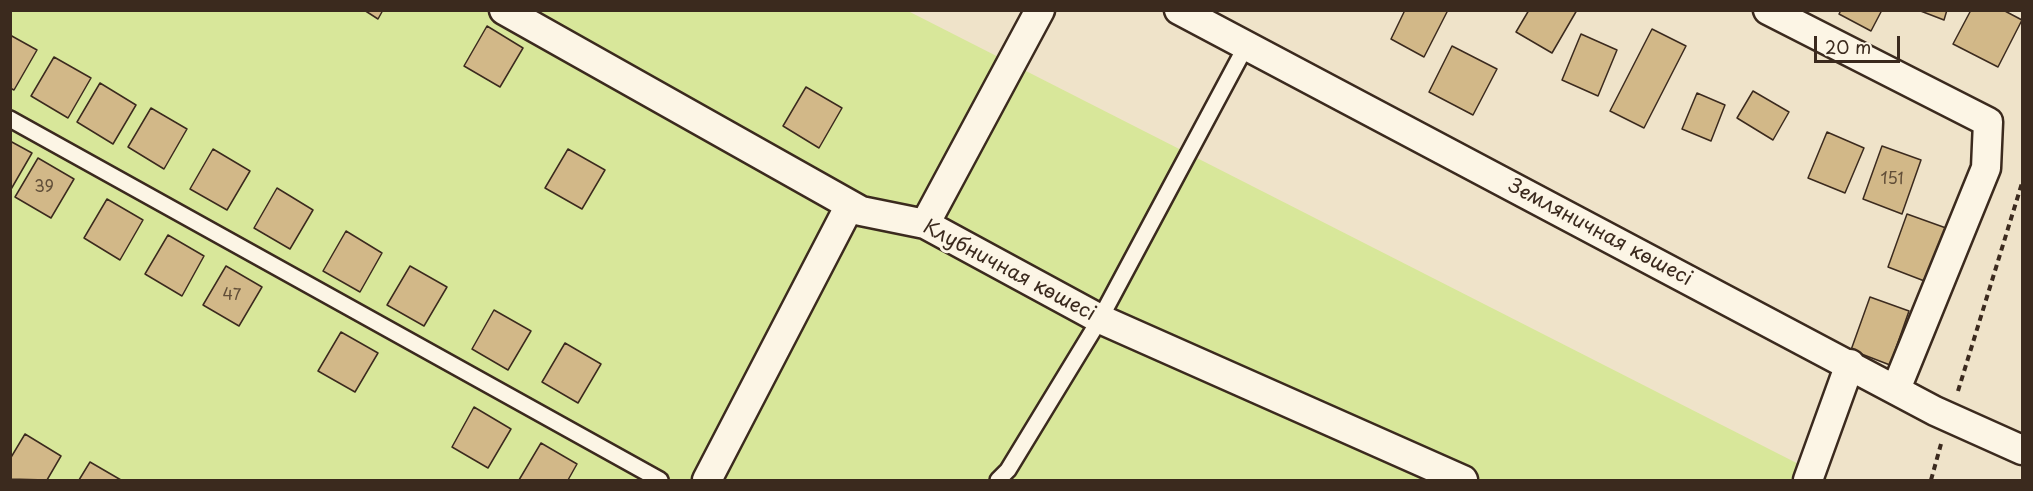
<!DOCTYPE html>
<meta charset="utf-8">
<style>
body{margin:0}
#map{position:relative;width:2033px;height:491px;overflow:hidden;background:#efe3c9;font-family:"Playpen Sans",sans-serif}
canvas{display:block}
.frame{position:absolute;inset:0;border:12px solid #3b2a1e;pointer-events:none}
.scale{position:absolute;left:1814px;top:36px;width:86px;height:27px;box-sizing:border-box;border:3px solid #3b2a1e;border-top:0;padding-left:8px;font-size:18px;line-height:21px;white-space:nowrap;color:#3b2a1e;-webkit-text-stroke:4px #fcf5e5;paint-order:stroke}
</style>
<div id="map">
<canvas width="2033" height="491"></canvas>
<div class="frame"></div>
<div class="scale">20 m</div>
</div>
<script>
const g = document.querySelector('canvas').getContext('2d');
g.lineJoin = 'round';
function paint(path, color) { g.fillStyle = color; g.fill(path, 'evenodd'); }
function strokePath(path, color, width, dash) { g.strokeStyle = color; g.lineWidth = width; g.lineCap = dash ? 'butt' : 'round'; g.setLineDash(dash || []); g.stroke(path); }
function write(font, color, halo, rows, align = 'center') {
  g.font = font + ' "Playpen Sans",sans-serif'; g.lineWidth = 6; g.setLineDash([]); g.textBaseline = 'middle'; g.strokeStyle = halo; g.fillStyle = color; for (const [text, x, y, turn = 0] of rows) {
    g.save(); g.translate(x, y); g.rotate((+turn || 0) * Math.PI / 180); g.textAlign = isNaN(turn) ? turn : align; if (halo) g.strokeText(text, 0, 0); g.fillText(text, 0, 0); g.restore();
  }
}
paint(new Path2D(`
 M10,11H908L1830,480H11Z`), '#d8e79a');
const building = new Path2D(`
 M364,10H383L378,19Z
 M1405,10H1448L1424,57L1391,39Z
 M1529,10H1577L1552,53L1516,32Z
 M1841,10H1882L1871,31L1839,14Z
 M1918,10H1947L1944,20Z
 M1971,10H2003L2022,20L1998,67L1953,44Z
 M487,26L523,48L500,87L464,66Z
 M1652,29L1686,46L1644,128L1610,111Z
 M1581,34L1617,50L1598,96L1562,80Z
 M10,35L37,50L14,90L10,88Z
 M1452,46L1497,69L1473,115L1429,92Z
 M54,57L91,78L68,118L31,96Z
 M100,83L136,105L113,144L77,122Z
 M806,87L842,108L819,148L783,126Z
 M1753,91L1789,112L1773,140L1737,118Z
 M1697,93L1725,105L1711,141L1682,129Z
 M151,108L187,129L164,169L128,147Z
 M1827,132L1864,148L1845,193L1808,178Z
 M10,141L32,153L10,191Z
 M1882,146L1921,160L1902,214L1863,199Z
 M213,149L250,171L227,210L190,189Z
 M568,149L605,170L582,209L545,188Z
 M38,158L74,179L51,218L15,197Z
 M277,188L313,210L290,249L254,228Z
 M107,199L143,220L120,260L84,238Z
 M1907,214L1946,228L1927,282L1888,267Z
 M346,231L382,253L360,292L323,271Z
 M168,235L204,256L182,296L145,274Z
 M226,266L262,287L239,326L203,305Z
 M410,266L447,287L424,326L387,305Z
 M1870,297L1909,311L1890,365L1851,350Z
 M494,310L531,331L508,370L472,349Z
 M341,332L378,353L355,392L318,371Z
 M565,343L601,364L578,403L542,382Z
 M474,407L511,429L488,468L452,447Z
 M25,434L61,456L47,480L10,479V459Z
 M541,443L577,464L568,480H519Z
 M90,462L121,480H79Z`);
paint(building, '#d2b888');
strokePath(building, '#3b2a1e', 1.5);
const service = new Path2D(`
 M10,119L660,480
 M998,480L1008,470L1100,319L1246,46`);
const minor = new Path2D(`
 M504,10L861,211L925,224L1100,319L1463,480
 M1179,10L1935,411L2022,450
 M1768,10L1988,122L1986,168L1896,389
 M925,224L1040,10
 M707,480L850,205
 M1808,480L1850,364`);
strokePath(service, '#3b2a1e', 20);
strokePath(minor, '#3b2a1e', 33);
strokePath(new Path2D(`
 M1958,391L2022,183
 M1931,480L1941,444`), '#3b2a1e', 4, [6, 4.5]);
strokePath(service, '#fcf5e5', 15);
strokePath(minor, '#fcf5e5', 28);
write('16px', '#614e38', null, [
 ["151",1892,180],
 ["39",44,188],
 ["47",232,296]
]);
write('20px', '#3b2a1e', '#fcf5e5', [
 ["Земляничная көшесі",1600,233,28],
 ["Клубничная көшесі",1009,271,28]
]);
</script>
